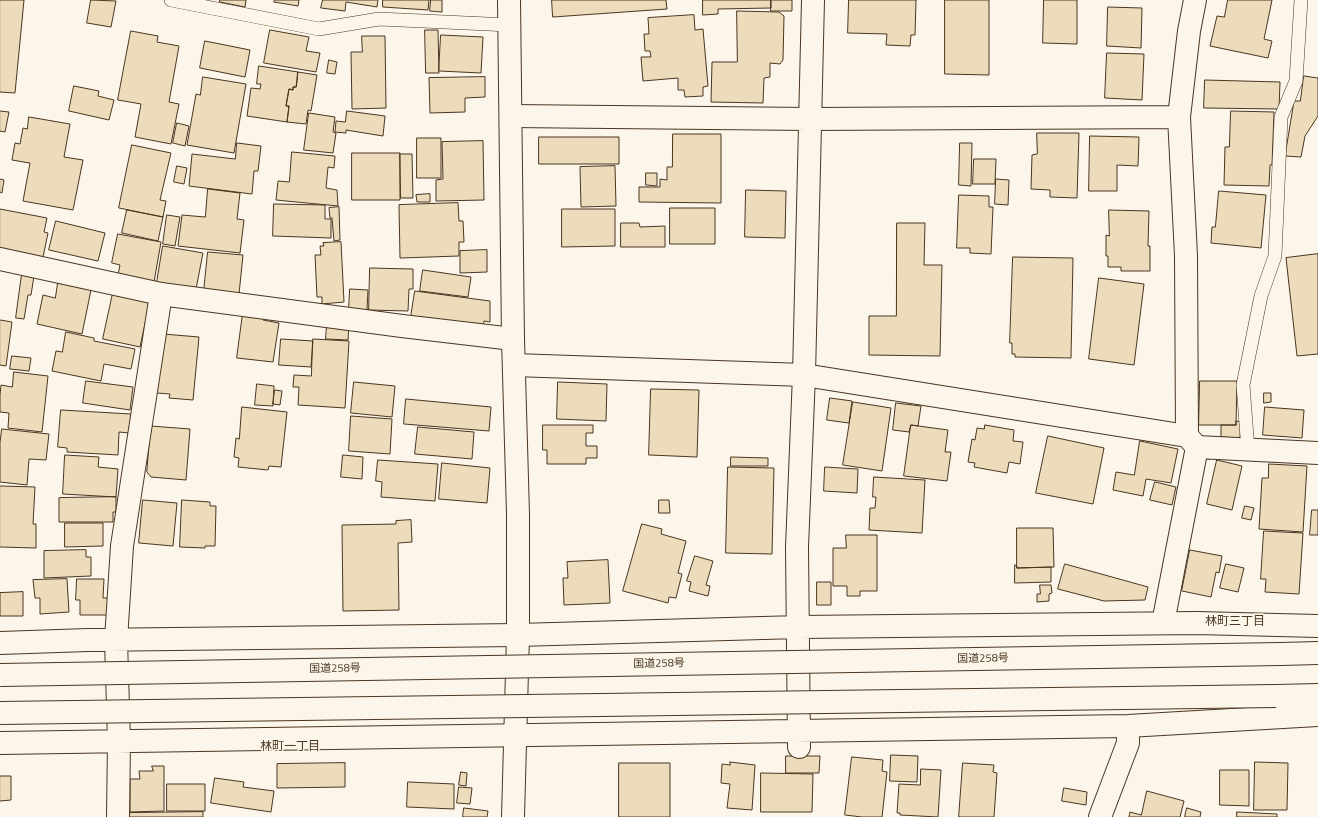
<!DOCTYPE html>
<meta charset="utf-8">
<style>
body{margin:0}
canvas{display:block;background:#fbf6e9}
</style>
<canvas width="1318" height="817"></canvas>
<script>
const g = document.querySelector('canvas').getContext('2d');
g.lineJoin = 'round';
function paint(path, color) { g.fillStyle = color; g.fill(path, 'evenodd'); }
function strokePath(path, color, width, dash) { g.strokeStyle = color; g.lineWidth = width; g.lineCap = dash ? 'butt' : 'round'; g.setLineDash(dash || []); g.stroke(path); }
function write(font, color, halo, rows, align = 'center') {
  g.font = font + ' "Titillium Web","Noto Sans JP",sans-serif'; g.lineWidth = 3; g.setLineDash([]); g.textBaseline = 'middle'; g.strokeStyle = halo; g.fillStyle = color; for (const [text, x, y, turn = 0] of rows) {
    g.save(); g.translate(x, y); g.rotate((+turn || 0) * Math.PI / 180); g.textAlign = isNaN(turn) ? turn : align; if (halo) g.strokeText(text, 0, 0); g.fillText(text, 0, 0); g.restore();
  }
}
const building = new Path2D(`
 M0,0H24L15,93L0,92Z
 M91,0L116,1L111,27L87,23Z
 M220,0H246L245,7L220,2Z
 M275,0H299L298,6L274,2Z
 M323,0H378L377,7L346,2L345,11L321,8Z
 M383,0H429L428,10L383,7Z
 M431,0H442V12L430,11Z
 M552,0H666L667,9L553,17Z
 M703,0H771V8L718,9V14L703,15Z
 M771,0H792V11H771Z
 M849,0H916L915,35H911L910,46L886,45L887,34L848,33Z
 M945,0H989V75L945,74Z
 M1044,0H1077V44L1043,43Z
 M1228,0H1272L1264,39L1272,41L1268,58L1210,46L1217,16L1224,17Z
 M1108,7L1142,8L1141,48L1107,46Z
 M737,11L779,12L784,16L783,60L780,64L770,63V77L764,78L763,103L711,102L712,62H737Z
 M694,15L695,30L703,29L708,86L703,87V96L685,97L684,90H678V78L643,81L641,57H651L650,51H645L644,34H649L648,18Z
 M270,30L309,37L306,51L320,53L316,72L264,63Z
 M425,30H438L439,73H426Z
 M131,31L158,36L157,42L179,46L169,102L179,104L171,144L135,137L141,104L118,100Z
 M441,35L483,37L481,73L439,71Z
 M362,36H385L386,108L352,109L351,52H362Z
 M205,41L250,50L245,77L200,68Z
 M1107,53L1144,54L1142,100L1105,98Z
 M329,60L337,62L335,74L327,73Z
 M259,66L298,72L296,87H293V90L289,89L286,106H289L287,122L247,116L251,88L260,89L261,84H257Z
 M298,72L317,75L311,111L308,110L306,124L287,122L289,106H286L289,89L293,90V87H296Z
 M1304,76L1318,78V116L1305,136L1301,157L1285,156L1294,101H1300Z
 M203,77L246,84L234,153L187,145L196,94L200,95Z
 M485,77V97L465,98V112L430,113L429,78Z
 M1205,80L1280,82L1279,109L1204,108Z
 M74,86L99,91L98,96L114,100L109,120L69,111Z
 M0,111L9,112L5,132L0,131Z
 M347,111L385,116L383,136L346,130V133L335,132L336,121L345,122Z
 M1231,111L1274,112L1272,165H1270L1269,186L1224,185L1225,147H1229Z
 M309,113L335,117L333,132L336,133L333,153L304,150Z
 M29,117L70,124L64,157L83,160L73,210L23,201L30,163L12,160L15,143L20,144L23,128L27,129Z
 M177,123L189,126L185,146L173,143Z
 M1037,133H1079L1077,198L1050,197V190L1031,189L1032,155L1037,154Z
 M673,134H721V203L639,202V187H660V179L667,180V167H672Z
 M1090,136L1139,137L1138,166L1117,165V191H1089Z
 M539,137H619V164H539Z
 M417,138H441V178H417Z
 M483,141L484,200L436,201V180L443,179L442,142Z
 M237,143L261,146L258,171H254L252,194L189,186L192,154L235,159Z
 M960,143H972L971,186L959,185Z
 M132,145L171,153L160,200L166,201L163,217L119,208Z
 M292,152L335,156L334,168L328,167L326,188L337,190L338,206L276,200L278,181L289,182Z
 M352,153H400V200H352Z
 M400,154H412L413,198H401Z
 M974,159H996L995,184H973Z
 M177,166L187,168L184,184L174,182Z
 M615,166L616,206L581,207L580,167Z
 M646,173H657V186L646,185Z
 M0,179L4,180L2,193L0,192Z
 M996,179L1009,180L1008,205L995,204Z
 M208,189L240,193L237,219L244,220L240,253L178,246L182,215L205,217Z
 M746,190L786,191L785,238L745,237Z
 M1219,191L1266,195L1261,248L1211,243L1212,227H1215Z
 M430,194V202H417L416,195Z
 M959,195L989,196V207H993L991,254L970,253V248H957Z
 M458,203L459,221H463L464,242H459V256L400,258L399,205Z
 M274,204L325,205V219H331V238L273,236Z
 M339,207L340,240L334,241L332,218H330L329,208Z
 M670,208H715V244H670Z
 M0,209L47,218L44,232L48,233L43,257L0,248Z
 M562,209H615V246L562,247Z
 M127,210L163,217L158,241L122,233Z
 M1109,210L1149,211L1148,246H1150V271H1121V267H1108V256H1106V235L1109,236Z
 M167,215L180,217L175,246L163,244Z
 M56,221L105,233L98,261L49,250Z
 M621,223H639L640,227L665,226V247H621Z
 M897,223H925L924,265H942L940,356L869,355V316H896Z
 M118,234L161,242L154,282L118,275L120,265L112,263Z
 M341,242L344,302L322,304V297H317L315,255H321L320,246H324L323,243Z
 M163,246L203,253L196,289L157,282Z
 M487,250V272L460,273V251Z
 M208,252L243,255L239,294L204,291Z
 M1318,254V354L1297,356L1286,258Z
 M1013,257L1073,258L1071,358L1015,357V354H1012V343H1010Z
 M370,268L413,269V289H409L408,311L369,310Z
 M423,270L471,277L468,297L420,291Z
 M22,274L34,276L31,295H28L24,319L16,318Z
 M1099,278L1144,284L1134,365L1089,359Z
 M58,283L91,290L82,334L37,324L43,295L55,298Z
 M350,289L368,290L367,310H349Z
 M415,291L490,301V322L484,321L483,327L411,317Z
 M113,293L150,301L140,347L103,339Z
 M243,313L263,316V320L279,323L273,362L237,358Z
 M0,320L12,322L6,366L0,365Z
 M327,324L349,325L348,340L326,339Z
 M66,332L94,338V341L135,349L131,369L104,364L101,381L52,371L56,351L62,352Z
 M163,334L199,337L193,400L169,398L170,394L157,393Z
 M281,339L313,341L311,367L279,365Z
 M313,339L349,341L345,408L298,405L299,387H293L294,375L311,376Z
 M12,356L31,358L29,371L10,369Z
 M14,372L48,376L42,432L8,428L9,413L0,412V395L1,385L12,387Z
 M86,381L133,387L130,410L83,403Z
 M1200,381H1237L1236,425H1199Z
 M354,382L395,386L392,417L351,413Z
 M558,382L607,384L606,421L557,419Z
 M257,384L274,386L273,406L255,405Z
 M651,389L699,390L697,457L649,455Z
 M275,390L282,391L280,405L273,404Z
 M1264,393H1271V402L1264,403Z
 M830,398L852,401L849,423L827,420Z
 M406,399L491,407L489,431L404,424Z
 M853,402L891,408L882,471L843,465Z
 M896,403L921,406L918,426L911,425L909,432L893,430Z
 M242,407L287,412L281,467L269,466L268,470L238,467L239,458L234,457L236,438L239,439Z
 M1265,407L1304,410L1302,438L1263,435Z
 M61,410L131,414L129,433L119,432L118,455L67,452V448L58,447Z
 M351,416L392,419L390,454L349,451Z
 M1236,421L1241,422L1240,438L1221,437V425H1236Z
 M543,425H593V433H586V446H597V458H586V464H547V450H543Z
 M911,425L948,430L945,452H951L947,481L904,476Z
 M985,425L1014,430L1013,441L1023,442L1020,464L1009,462L1007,473L974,467L975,463L968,462L972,439L975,440L977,428L984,429Z
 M151,426L190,429L186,480L151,477L147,472Z
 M418,427L474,432L472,459L415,454Z
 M2,429L49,434L46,460L29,459L27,485L0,482V443Z
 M1048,436L1104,448L1093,504L1036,493Z
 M1140,441L1178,449L1171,483L1146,479L1143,496L1113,490L1116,472L1134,475Z
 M65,455L99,457L98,467L118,469L116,497L63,494Z
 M343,455L363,457L362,479L341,477Z
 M731,457L768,458V466H731Z
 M378,460L438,464L435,501L381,497L382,482L376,481Z
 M1217,460L1242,466L1232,510L1207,504Z
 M442,463L490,468L487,503L439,499Z
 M1269,464L1307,466L1303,532L1259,529L1262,478H1268Z
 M728,467L774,468L772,554L726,553Z
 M825,467L858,469L857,493L824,491Z
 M874,477L925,480L922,533L869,530L870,508H875L876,497H873Z
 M1155,482L1176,487L1172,505L1150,500Z
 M0,486L35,487L33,524H36V548L0,547Z
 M116,497V512H113V522H59V498Z
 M143,500L177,503L173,546L139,543Z
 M182,500L210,502V506H216L215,546H205V548L180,547Z
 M659,500H669L670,513H659Z
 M1245,506L1254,508L1251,520L1242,518Z
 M1312,510H1318V535H1310Z
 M411,520L412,542L398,543L399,610L343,611L342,525L396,524V521Z
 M65,523H103V546L65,547Z
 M642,524L662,529L661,534L686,541L678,573L682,574L676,598L669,597L668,603L623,591Z
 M1017,528H1053L1054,567L1017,568Z
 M1264,531L1303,533L1299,594L1265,592L1266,579H1261Z
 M846,535H877V591H860V596H847V586H833V548H846Z
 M86,550V557H91V576L44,578V551Z
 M1190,550L1222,556L1219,573L1216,572L1211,597L1182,591Z
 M695,556L713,561L706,585L710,586L708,596L689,591L691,582L687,581Z
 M608,560L610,603L564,605L563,578H568L567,562Z
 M1065,564L1148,587L1145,600L1104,601L1058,589Z
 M1226,564L1244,568L1238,592L1220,588Z
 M1015,565L1017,566V568L1051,567V582L1015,583Z
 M67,579L69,612L40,614V598H35L33,580Z
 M77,579H104L103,598H108V615H80V600H76Z
 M817,582H831V605H817Z
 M1040,585H1051L1052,593L1049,594V601L1037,602V594H1040Z
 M23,592V616H0V593Z
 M891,755L918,756L917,782L890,781Z
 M786,756H820L819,773H786Z
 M852,757L883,760L882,771L887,772L882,817H862L845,815Z
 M730,762L755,765L752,810L727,808L730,784L721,783L722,764L730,765Z
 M1255,762L1288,763L1287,810H1254Z
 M345,763V787L277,788V764Z
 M619,763H670V817H619Z
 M963,763L994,765L993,772L997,773L994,817H959Z
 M152,766H164V811L130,812V779H140L139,771H153Z
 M921,769L941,770L938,817L900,815V813H897L899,784L920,785Z
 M1220,770H1249V806L1220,805Z
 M461,772L467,773L466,786L459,785Z
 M761,773L813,774L812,812H761Z
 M0,776H11V800L0,801Z
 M215,778L244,782L243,787L274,791L271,812L211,803Z
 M408,782L454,784V809L407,807Z
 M167,784H205V811H167Z
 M459,787L472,788L470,804L457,803Z
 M1064,788L1087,792L1086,805L1062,801Z
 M1147,791L1184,801L1180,817H1129L1130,812L1141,815Z
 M464,808L488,811L487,817H463Z
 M1187,808L1201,812L1200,817H1185Z
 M203,812V817H129V813Z
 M1237,812L1277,814V817H1237Z`);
paint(building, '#ecdcbc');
strokePath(building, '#4a3520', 1);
const service = new Path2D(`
 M171,0L319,29L379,19L510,25
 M1248,450L1243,385L1261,296L1275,256L1281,117L1296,81L1301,0`);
const minor = new Path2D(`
 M511,116L810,119L1179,117
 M0,259L161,294L402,326L513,339
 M514,365L804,375L1187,436L1197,447L1318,453
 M1187,436L1186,256L1179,117L1189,31L1195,0
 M1163,623L1197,447
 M0,643L88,640L518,635L798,627L1197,623L1318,626
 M0,743L1128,726L1318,715
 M799,747L797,547L804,375L813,0
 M118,817L119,741L116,640L122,546L161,294
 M1100,817L1128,743V726`);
const tertiary = new Path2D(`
 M509,0L513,339L518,514V635L513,817`);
const trunk = new Path2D(`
 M1281,654L1318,653
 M1276,696L1318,695`);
strokePath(service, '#4a3520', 14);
strokePath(minor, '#4a3520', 24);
strokePath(tertiary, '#4a3520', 24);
strokePath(trunk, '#4a3520', 24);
strokePath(service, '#fbf6e9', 13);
strokePath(minor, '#fbf6e9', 22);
strokePath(tertiary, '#fbf6e9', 22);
strokePath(trunk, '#fbf6e9', 22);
const trunkBridge = new Path2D(`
 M0,675L1281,654
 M0,713L1276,696`);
strokePath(trunkBridge, '#4a3520', 24, []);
strokePath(trunkBridge, '#fbf6e9', 22);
write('11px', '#4a3520', '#fbf6e9', [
 ["国道258号",983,659,-1],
 ["国道258号",659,664,-1],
 ["国道258号",335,669,-1]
]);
write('12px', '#4a3520', '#fbf6e9', [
 ["林町三丁目",1235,622],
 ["林町一丁目",290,747]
]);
</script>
